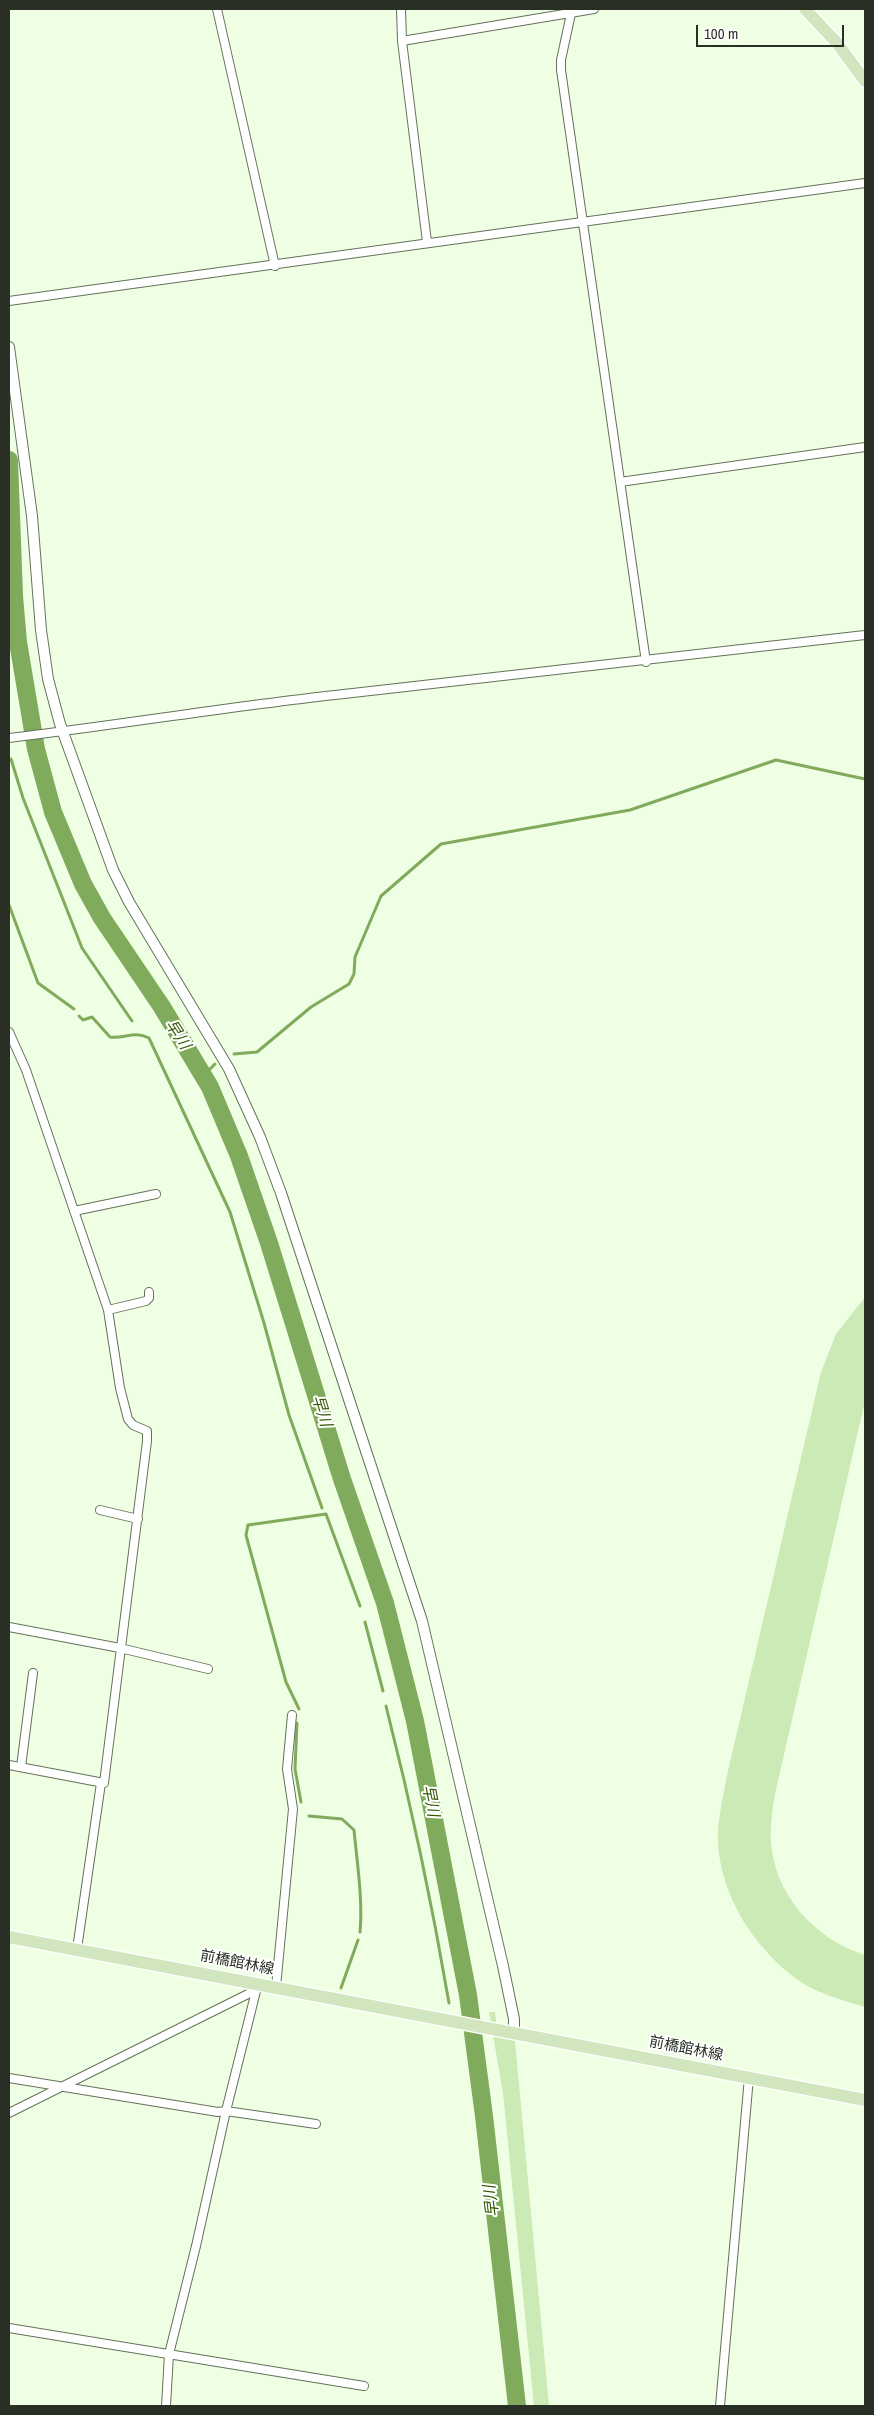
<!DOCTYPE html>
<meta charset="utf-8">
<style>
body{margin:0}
#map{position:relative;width:874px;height:2415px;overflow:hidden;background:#efffe3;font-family:"Archivo Narrow",sans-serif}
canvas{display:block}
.frame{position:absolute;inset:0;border:10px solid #292f25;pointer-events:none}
.scale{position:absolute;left:696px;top:25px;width:148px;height:22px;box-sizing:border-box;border:2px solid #292f25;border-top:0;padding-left:6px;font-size:15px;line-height:18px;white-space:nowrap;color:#292f25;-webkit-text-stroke:4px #fff;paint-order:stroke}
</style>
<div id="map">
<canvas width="874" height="2415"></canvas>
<div class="frame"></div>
<div class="scale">100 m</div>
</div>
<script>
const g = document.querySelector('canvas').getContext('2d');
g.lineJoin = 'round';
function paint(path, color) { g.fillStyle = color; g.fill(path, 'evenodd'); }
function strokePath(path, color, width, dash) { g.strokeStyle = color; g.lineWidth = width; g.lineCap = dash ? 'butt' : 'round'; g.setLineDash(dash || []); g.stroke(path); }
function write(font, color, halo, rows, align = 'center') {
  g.font = font + ' "Archivo Narrow","Noto Sans JP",sans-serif'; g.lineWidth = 4; g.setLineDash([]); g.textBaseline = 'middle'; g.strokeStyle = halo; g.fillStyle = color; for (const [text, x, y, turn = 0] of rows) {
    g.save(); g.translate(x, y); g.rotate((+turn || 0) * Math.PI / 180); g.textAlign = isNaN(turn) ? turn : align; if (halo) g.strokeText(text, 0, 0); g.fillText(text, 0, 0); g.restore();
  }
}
paint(new Path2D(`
 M865,1297V1401L775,1794C772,1813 769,1832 772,1851C779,1900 819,1941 865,1955V2007C842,2000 818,1994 798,1980C755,1949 721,1897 718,1843C717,1821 723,1797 727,1775L821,1372L836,1334Z
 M489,2012H495L498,2037L515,2041L549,2406H534L503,2093Z`), '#cceab6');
strokePath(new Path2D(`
 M11,759L23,798L82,948L132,1021
 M9,905L38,983L74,1009
 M79,1016L83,1020L92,1017L110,1037C125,1039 134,1030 149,1038L230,1212L264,1323L289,1415L322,1508
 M234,1054L257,1052L311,1007L349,984L354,974L355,957L381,896L441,844L630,810L776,760L865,779
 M204,1075L215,1064
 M365,1622L383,1691
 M386,1706C411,1804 432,1903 449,2003
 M299,1709L286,1682L246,1535L248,1525L326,1514L360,1606
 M297,1723L295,1769L301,1802
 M309,1816L342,1819L354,1830C357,1862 363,1900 360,1932
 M341,1988L358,1940`), '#80aa5c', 3);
strokePath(new Path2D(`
 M9,460L14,596L18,642L36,749L53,812L83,884L102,918L162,1007L210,1087L239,1156L269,1243L342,1479L385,1603L415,1721L468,1995L484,2116L517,2406`), '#80aa5c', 18);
const minor = new Path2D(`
 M217,9L275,266
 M401,9L402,41L427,242
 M572,9L561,60V70L646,662
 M402,41L594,9
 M9,301L865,183
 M620,482L865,447
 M9,738C118,725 226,707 335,695C512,675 689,656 865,635
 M9,1032L26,1070L108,1310L120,1388L128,1419L133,1425L147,1431V1441L104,1783L9,1765
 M74,1211L156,1194
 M108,1310L146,1301L149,1298V1292
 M100,1510L138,1519
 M9,1627L120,1648L208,1669
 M21,1767L33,1673
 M77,1949L101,1783
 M276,1987L293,1809L287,1769L292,1715
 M9,2078L218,2112L226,2111L316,2124
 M9,2113L256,1990
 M9,2328L364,2386
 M166,2406L169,2354L196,2246L226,2111L258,1983
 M720,2406L749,2077`);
const tertiary = new Path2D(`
 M9,347L32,516L41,630L48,679L60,724L113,870L129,902L229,1069L260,1137L281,1193L422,1621L503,1966L514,2019V2032`);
const primary = new Path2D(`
 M805,9L837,43L865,81
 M9,1937L865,2100`);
strokePath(minor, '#64725a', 10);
strokePath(tertiary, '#64725a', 12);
strokePath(primary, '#fff', 15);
strokePath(minor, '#fff', 8);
strokePath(tertiary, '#fff', 10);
strokePath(primary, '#d1e6bf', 12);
write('15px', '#292f25', '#fff', [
 ["前橋館林線",237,1963,11],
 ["前橋館林線",686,2049,11]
]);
write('italic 16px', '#335900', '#fff', [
 ["早川",177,1035,57],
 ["早川",321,1411,73],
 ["早川",430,1801,79],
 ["早川",492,2201,-97]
]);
</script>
